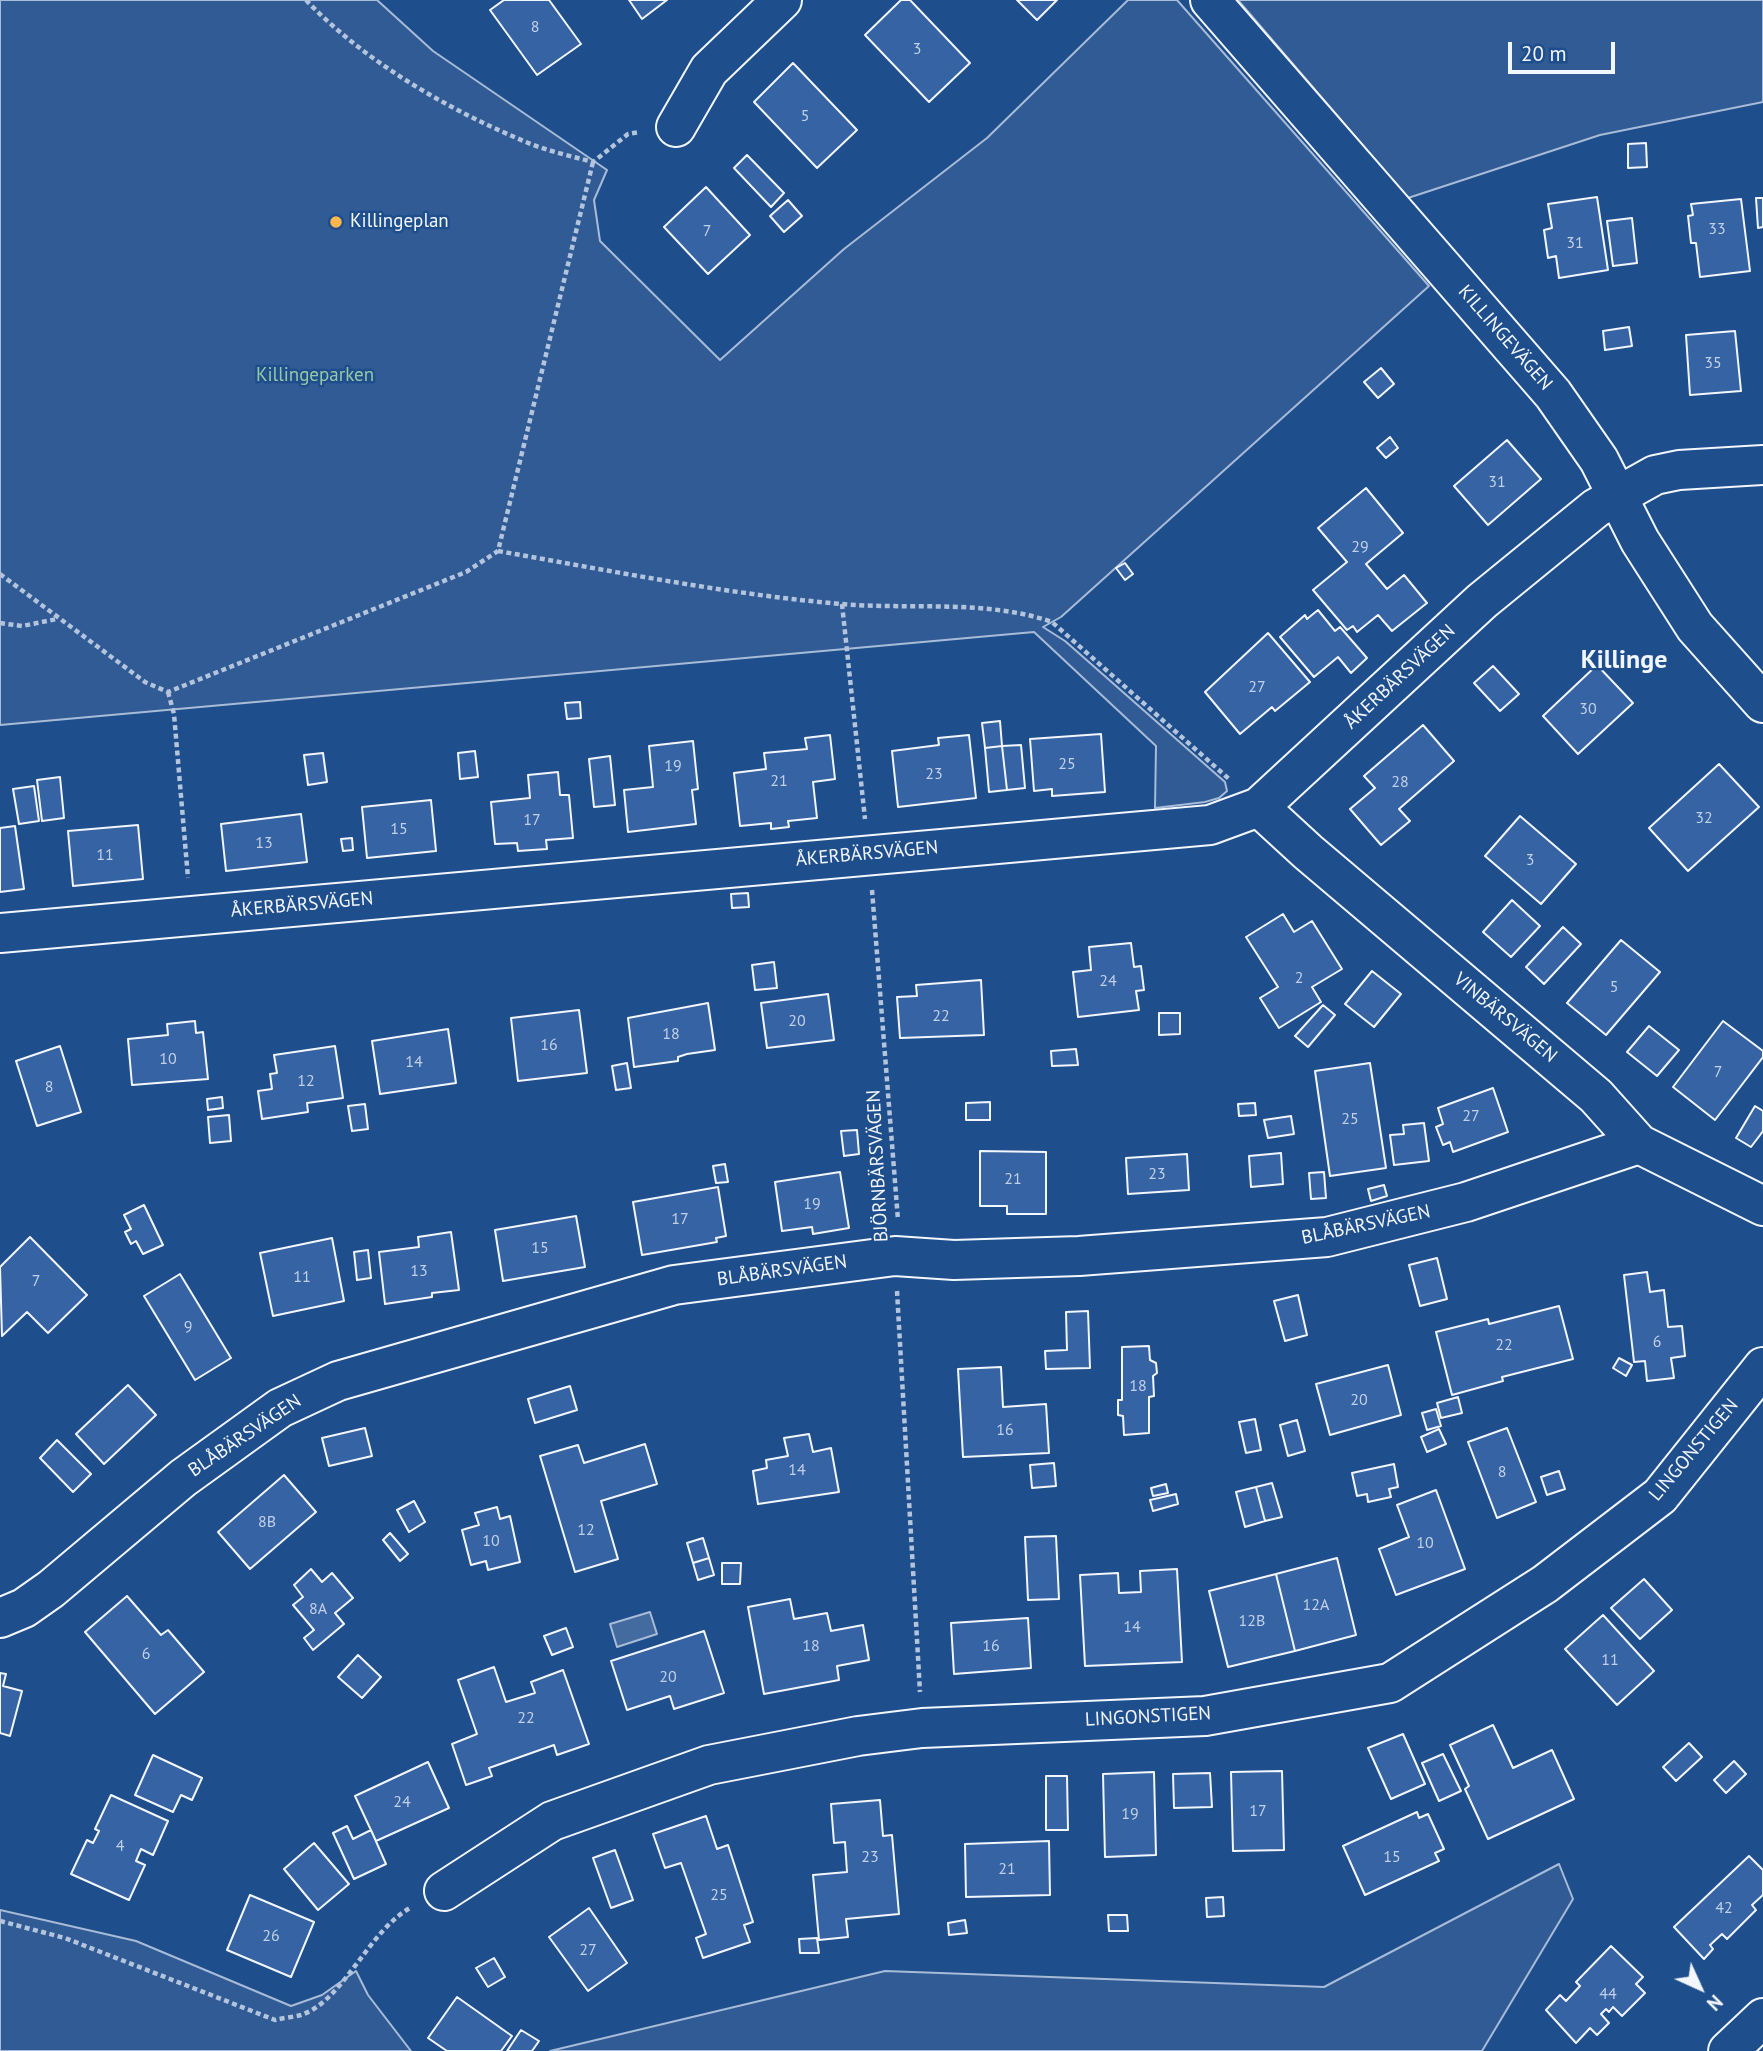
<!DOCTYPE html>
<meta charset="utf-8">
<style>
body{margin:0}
#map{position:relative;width:1763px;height:2051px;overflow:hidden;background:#1f4e8c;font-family:"PT Sans",sans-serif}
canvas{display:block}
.north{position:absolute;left:1665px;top:1953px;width:70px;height:70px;-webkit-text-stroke:5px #1f4e8c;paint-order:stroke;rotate:135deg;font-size:19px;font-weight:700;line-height:28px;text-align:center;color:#f2f6ff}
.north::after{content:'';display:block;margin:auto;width:24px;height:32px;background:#f2f6ff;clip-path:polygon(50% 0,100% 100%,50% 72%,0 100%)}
.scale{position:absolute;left:1508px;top:42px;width:107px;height:32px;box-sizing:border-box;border:4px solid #f2f6ff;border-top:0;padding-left:9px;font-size:21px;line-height:24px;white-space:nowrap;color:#f2f6ff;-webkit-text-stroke:5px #1f4e8c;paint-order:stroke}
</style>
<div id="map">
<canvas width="1763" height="2051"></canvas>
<div class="north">N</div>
<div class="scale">20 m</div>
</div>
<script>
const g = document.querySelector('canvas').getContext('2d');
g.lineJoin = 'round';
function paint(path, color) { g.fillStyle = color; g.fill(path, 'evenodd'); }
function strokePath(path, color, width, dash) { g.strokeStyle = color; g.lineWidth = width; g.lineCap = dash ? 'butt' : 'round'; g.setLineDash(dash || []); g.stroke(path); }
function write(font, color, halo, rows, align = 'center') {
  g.font = font + ' "PT Sans",sans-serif'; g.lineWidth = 5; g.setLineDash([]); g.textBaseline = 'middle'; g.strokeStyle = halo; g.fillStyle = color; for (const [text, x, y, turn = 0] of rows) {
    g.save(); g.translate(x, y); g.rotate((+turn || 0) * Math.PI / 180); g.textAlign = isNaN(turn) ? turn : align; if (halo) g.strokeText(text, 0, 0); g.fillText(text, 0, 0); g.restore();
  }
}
const built = new Path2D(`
 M0,0H377L433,51L607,170L594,200L600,241L720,360L844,249L987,138L1128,0H1177L1429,286L1061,617L1043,627L1065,641L1225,782L1227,791L1219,798L1205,802L1155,808L1156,746L1034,632L0,725Z
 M1238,0H1763V102L1600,135L1408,198Z
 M1559,1864L1573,1899L1482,2051H550L885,1971L1324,1987Z
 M0,1910L136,1941L291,2006L322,1995L356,1971L368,1995L411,2051H0Z`);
paint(built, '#305b95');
strokePath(built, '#a8bbd7', 2);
const water = new Path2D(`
 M650,1612L657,1634L617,1647L610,1624Z`);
paint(water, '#446ba0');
strokePath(water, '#a8bbd7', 2);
const building = new Path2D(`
 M504,0H549L581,44L537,75L490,10Z
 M629,0H667L642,19Z
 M901,0H910L970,63L929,102L865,35Z
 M1017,0H1057L1037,20Z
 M793,63L857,130L817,168L754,102Z
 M1646,143L1647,167L1628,168V144Z
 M747,155L784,193L771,207L734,168Z
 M706,187L750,235L708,274L664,227Z
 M1597,197L1608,270L1559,278L1556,256L1548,258L1544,230L1552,228L1548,204Z
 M1756,198H1763V227L1758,228Z
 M1741,199L1750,271L1700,277L1696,243H1691L1688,216L1693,215L1691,204Z
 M788,200L802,216L784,232L770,216Z
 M1632,218L1637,263L1613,266L1607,221Z
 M1629,327L1632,346L1605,350L1603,331Z
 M1735,331L1741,391L1690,395L1686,335Z
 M1381,368L1394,384L1378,398L1364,382Z
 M1390,437L1398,448L1386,458L1377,448Z
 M1507,440L1541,479L1488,525L1454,486Z
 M1366,488L1403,533L1366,564L1387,589L1404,575L1427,603L1392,631L1378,615L1357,632L1353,626L1347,630L1313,590L1347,562L1318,528Z
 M1125,563L1133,574L1125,580L1116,568Z
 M1318,610L1335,631L1340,627L1367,658L1351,673L1338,657L1314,677L1280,637L1305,615L1307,619Z
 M1268,633L1310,682L1275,711L1272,707L1240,734L1205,692Z
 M1597,665L1633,703L1578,754L1543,716Z
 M1493,666L1519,694L1500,711L1474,683Z
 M580,702L581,718L567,719L565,703Z
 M1000,721L1002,746L985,748L982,723Z
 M1423,725L1454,761L1399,809L1410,821L1381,845L1350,809L1375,788L1364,776Z
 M1101,734L1105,792L1052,796V789L1034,791L1030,739Z
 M830,735L835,779L813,782L817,818L788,821L789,827L771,829V823L740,826L734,773L766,769L764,753L807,749L805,738Z
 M969,735L976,798L898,807L892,751L939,745L938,738Z
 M693,741L698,789L692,790L696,824L628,832L624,790L653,787L649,746Z
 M1021,745L1025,788L1007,790L1002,746Z
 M1002,746L1007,790L989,792L985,748Z
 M475,751L478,777L460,779L458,753Z
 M323,753L327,782L308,785L304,755Z
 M610,756L615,805L594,807L589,759Z
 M1719,764L1759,807L1688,871L1649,828Z
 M558,772L560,795H569L573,838L546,840L547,849L518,851L517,843L495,844L491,802L530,798L528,775Z
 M60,777L64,818L42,821L37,780Z
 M34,786L39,821L19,824L13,789Z
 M431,800L436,851L367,858L362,807Z
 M301,814L307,862L226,871L221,824Z
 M1520,816L1576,864L1541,904L1485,856Z
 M138,825L143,879L73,886L68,831Z
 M15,826L24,889L0,892V828Z
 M352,838L353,850L343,851L341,839Z
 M748,893L749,907L732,908L731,894Z
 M1512,900L1540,926L1511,957L1483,932Z
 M1283,914L1294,932L1312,921L1342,969L1312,987L1321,1002L1279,1028L1260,998L1278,987L1246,937Z
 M1563,927L1581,944L1544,984L1526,967Z
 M1621,940L1660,972L1606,1035L1567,1003Z
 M1131,943L1134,967L1141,966L1144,990L1136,991L1139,1010L1078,1017L1073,972L1091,970L1089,947Z
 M774,962L777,988L755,990L752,965Z
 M1372,971L1401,994L1374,1027L1345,1004Z
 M981,980L984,1035L900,1038L897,997L917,996L916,985Z
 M828,994L834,1040L767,1048L761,1003Z
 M708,1003L715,1050L687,1054L678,1057V1061L634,1067L628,1018Z
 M1323,1005L1335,1015L1308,1047L1295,1036Z
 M579,1010L587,1073L518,1081L511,1018Z
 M1159,1013H1180V1034L1159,1035Z
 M195,1021L196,1033L203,1032L208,1079L132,1085L128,1039L168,1035L167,1024Z
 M1723,1021L1763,1051V1057L1715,1120L1673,1087Z
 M1649,1026L1679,1050L1657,1076L1627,1052Z
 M448,1029L456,1083L380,1094L372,1041Z
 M60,1046L81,1112L37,1126L16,1061Z
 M335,1046L343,1098L307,1103L308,1112L262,1119L258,1091L272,1089L270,1074L277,1073L274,1055Z
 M1076,1049L1078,1065L1052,1066L1051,1051Z
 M627,1063L631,1088L616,1090L612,1066Z
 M1370,1063L1386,1168L1330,1176L1315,1071Z
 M1493,1088L1508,1132L1453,1152L1450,1142L1443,1145L1436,1127L1443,1124L1438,1108Z
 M222,1097L223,1108L208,1110L207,1099Z
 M990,1102V1120H966V1103Z
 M1255,1103L1256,1115L1239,1116L1238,1104Z
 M365,1104L368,1129L352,1131L348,1106Z
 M1755,1106L1763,1111V1131L1751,1147L1736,1138Z
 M229,1115L231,1141L210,1143L208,1117Z
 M1291,1116L1294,1134L1268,1138L1264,1120Z
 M1424,1123L1429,1161L1394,1165L1390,1135L1404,1134L1403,1125Z
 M857,1130L859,1154L844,1156L841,1131Z
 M980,1151L1046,1152V1214H1007V1206H980Z
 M1281,1153L1283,1184L1251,1187L1249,1156Z
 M1187,1154L1189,1190L1128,1194L1126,1158Z
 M725,1164L728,1182L716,1183L713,1166Z
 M840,1172L849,1228L813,1234L812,1227L782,1231L775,1182Z
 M1324,1172L1326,1198L1311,1199L1309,1173Z
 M1384,1185L1387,1196L1371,1201L1368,1189Z
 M718,1187L726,1236L716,1238L717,1242L642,1255L633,1202Z
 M144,1205L163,1245L143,1254L136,1241L131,1244L125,1232L131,1229L124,1215Z
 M576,1216L585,1267L503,1281L495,1230Z
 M451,1232L459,1290L432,1293V1297L385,1304L379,1252L419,1247L418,1237Z
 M30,1237L87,1295L48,1333L27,1312L2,1336L0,1267Z
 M332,1238L344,1301L273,1316L260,1253Z
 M368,1250L371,1278L357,1280L354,1252Z
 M1437,1258L1447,1299L1420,1306L1409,1265Z
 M1647,1272L1650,1292L1664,1290L1668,1327L1682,1326L1685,1356L1671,1358L1674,1378L1647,1381L1645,1361L1634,1362L1624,1275Z
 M180,1274L231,1358L195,1380L144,1296Z
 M1298,1295L1307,1335L1285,1341L1274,1301Z
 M1559,1306L1573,1359L1502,1377L1503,1381L1452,1395L1436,1332L1488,1319L1489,1324Z
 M1088,1311L1090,1368L1046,1369L1045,1351L1067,1350L1066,1312Z
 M1149,1346L1150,1360L1156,1363L1157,1373L1153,1376L1154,1396L1149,1397V1433L1124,1435L1123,1416L1118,1415V1400H1122V1347Z
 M1619,1358L1632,1365L1626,1376L1613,1368Z
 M1388,1365L1401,1415L1330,1435L1316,1384Z
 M1001,1367L1003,1407L1046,1404L1049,1453L963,1457L958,1369Z
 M128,1385L156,1415L104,1464L76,1434Z
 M570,1386L577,1410L535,1423L528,1399Z
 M1458,1397L1462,1413L1441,1418L1437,1403Z
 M1436,1409L1441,1426L1427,1430L1422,1413Z
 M1255,1419L1261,1450L1246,1453L1239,1422Z
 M1297,1420L1305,1451L1288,1456L1280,1425Z
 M365,1428L372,1456L329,1466L322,1438Z
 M1507,1428L1536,1502L1497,1518L1468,1442Z
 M1439,1429L1446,1444L1427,1452L1421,1437Z
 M809,1434L813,1452L831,1448L839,1492L758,1504L753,1471L767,1468L766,1460L788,1456L784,1438Z
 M57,1440L91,1474L73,1492L40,1458Z
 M645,1444L657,1484L601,1501L618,1559L575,1572L540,1456L578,1445L584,1463Z
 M1054,1463L1056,1486L1032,1488L1030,1465Z
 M1394,1464L1398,1487L1389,1489L1391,1497L1368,1502L1367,1494L1357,1496L1352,1473Z
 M1559,1471L1565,1489L1547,1495L1541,1477Z
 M284,1475L316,1512L250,1569L218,1532Z
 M1272,1483L1282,1517L1265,1521L1256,1487Z
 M1166,1484L1168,1493L1153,1496L1151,1488Z
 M1256,1487L1265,1521L1245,1527L1236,1492Z
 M1436,1490L1465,1569L1396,1595L1379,1549L1409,1537L1397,1505Z
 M1176,1494L1178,1504L1153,1511L1150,1500Z
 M414,1501L425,1522L409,1532L397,1510Z
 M497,1507L500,1519L510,1516L520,1562L488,1570L486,1561L471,1565L462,1530L479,1525L475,1513Z
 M390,1533L408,1554L400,1561L383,1540Z
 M1056,1536L1059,1599L1028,1600L1025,1537Z
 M703,1538L709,1558L693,1563L687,1543Z
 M709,1558L714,1575L698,1580L693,1563Z
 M1337,1558L1356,1635L1295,1651L1276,1574Z
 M722,1563H741L740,1584H722Z
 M311,1569L322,1582L332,1573L353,1598L335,1613L344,1624L313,1650L304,1638L314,1630L293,1605L303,1597L294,1585Z
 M1177,1569L1182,1662L1085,1666L1080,1575L1118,1573L1119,1593L1141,1592L1140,1571Z
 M1276,1574L1295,1651L1228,1667L1209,1591Z
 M1644,1579L1672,1610L1640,1639L1611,1608Z
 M127,1596L161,1635L168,1630L204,1672L155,1714L85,1632Z
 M790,1599L794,1619L827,1613L831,1631L863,1625L869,1660L837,1666L839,1680L764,1694L748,1607Z
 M1603,1615L1654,1671L1617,1705L1565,1649Z
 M1028,1618L1031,1668L954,1674L951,1623Z
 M566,1628L573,1647L552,1655L544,1636Z
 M704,1631L724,1693L674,1709L670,1696L627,1710L611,1661Z
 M358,1655L381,1677L362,1698L338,1677Z
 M494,1667L506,1702L535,1693L531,1682L563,1670L589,1744L557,1755L554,1745L489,1768L492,1776L466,1785L452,1744L477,1734L458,1680Z
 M0,1673L6,1674L3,1686L22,1691L10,1736L0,1733Z
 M1493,1725L1513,1768L1552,1750L1574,1799L1488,1839L1465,1789L1469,1786L1450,1745Z
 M1403,1734L1425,1784L1391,1799L1368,1748Z
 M1689,1743L1702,1757L1676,1781L1663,1767Z
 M1443,1754L1461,1791L1439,1801L1422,1763Z
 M153,1755L202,1778L192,1800L181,1795L173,1812L135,1795Z
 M1734,1761L1746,1774L1726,1793L1714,1780Z
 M428,1762L449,1808L376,1841L355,1796Z
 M1282,1771L1284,1850L1233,1851L1231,1772Z
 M1154,1772L1156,1855L1105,1857L1103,1774Z
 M1210,1773L1212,1807L1174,1808L1173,1774Z
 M1046,1776H1067L1068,1830H1046Z
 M111,1795L168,1821L153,1855L141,1849L136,1861L145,1865L129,1900L71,1874L87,1840L93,1843L99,1831L95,1829Z
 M880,1800L883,1836L892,1835L899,1914L846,1919L848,1937L819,1940L813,1875L847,1872L845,1842L834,1843L831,1804Z
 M1417,1812L1419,1818L1428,1814L1444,1849L1435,1853L1439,1861L1365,1895L1343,1846Z
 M706,1816L717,1849L728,1845L753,1922L744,1925L750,1942L703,1958L696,1938L706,1934L681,1863L665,1868L653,1834Z
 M347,1826L353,1839L371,1830L386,1864L354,1879L333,1833Z
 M1049,1841L1050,1895L966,1897L965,1844Z
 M314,1843L349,1884L318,1910L284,1869Z
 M615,1850L633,1900L611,1908L593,1858Z
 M1749,1856L1763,1870V1895L1752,1905L1756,1910L1727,1939L1722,1934L1710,1945L1713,1949L1704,1959L1674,1927Z
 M250,1895L314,1922L291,1977L227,1950Z
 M1223,1897L1224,1916L1207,1917L1206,1898Z
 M589,1908L627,1963L588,1991L549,1937Z
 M1108,1915H1127L1128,1931H1109Z
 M965,1920L967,1933L949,1935L948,1923Z
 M817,1938L819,1953H800L799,1939Z
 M1611,1946L1643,1977L1636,1984L1645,1993L1622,2016L1613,2007L1609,2012L1606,2009L1601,2014L1609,2023L1597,2035L1590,2028L1576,2043L1546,2010L1560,1995L1566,2001L1580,1986L1576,1982Z
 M494,1958L505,1977L488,1987L476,1968Z
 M457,1997L512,2036L501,2051H447L428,2038Z
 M521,2030L539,2041L532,2051H507Z`);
paint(building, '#3563a3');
strokePath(building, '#f2f6ff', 2);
const minor = new Path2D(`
 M1210,0L1553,394L1599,460L1640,541L1695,627L1763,703
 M676,127L709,70L782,0
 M1259,807L1308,852L1596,1096L1639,1144L1763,1206
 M0,933L1210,825L1259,807L1482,601L1596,508L1655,475L1679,470L1763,465
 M0,1618L24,1608L51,1589L183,1478L280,1408L338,1381L674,1285L895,1256L954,1260L1079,1256L1327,1237L1466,1202L1639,1144
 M444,1891L552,1821L709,1765L858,1736L922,1728L1205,1716L1390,1683L1545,1584L1660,1496L1763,1367
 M1728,2051L1763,2018`);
strokePath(minor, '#f2f6ff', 42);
strokePath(new Path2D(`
 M306,0C365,62 447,109 526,142C547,151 571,156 593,162L628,134L640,132
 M498,551C612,571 726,594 841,604C910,610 986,599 1052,622L1229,779
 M0,574L145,682L168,692L466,572L498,551L593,162
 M842,604L865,819
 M0,623L22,626L57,619
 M168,692L174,714L188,878
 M872,890L898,1220
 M897,1291L920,1692
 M0,1921L65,1938L275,2020C283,2018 293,2017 301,2015C344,2001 369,1929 412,1907`), '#b3c4dc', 4.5, [5, 3.5]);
strokePath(minor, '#1f4e8c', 38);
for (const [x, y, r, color] of [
 [336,222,7,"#ffb74d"]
]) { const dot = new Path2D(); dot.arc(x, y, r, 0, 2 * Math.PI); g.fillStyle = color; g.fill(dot); strokePath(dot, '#1f4e8c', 2.5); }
write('16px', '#c3d1e8', null, [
 ["8",535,27],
 ["3",917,49],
 ["5",805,116],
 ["33",1717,229],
 ["7",707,231],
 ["31",1575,243],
 ["35",1713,363],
 ["31",1497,482],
 ["29",1360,547],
 ["27",1257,687],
 ["30",1588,709],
 ["25",1067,764],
 ["19",673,766],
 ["23",934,774],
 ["21",779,781],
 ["28",1400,782],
 ["32",1704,818],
 ["17",532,820],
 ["15",399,829],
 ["13",264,843],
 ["11",105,855],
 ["3",1530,860],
 ["2",1299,978],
 ["24",1108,981],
 ["5",1614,987],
 ["22",941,1016],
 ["20",797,1021],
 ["18",671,1034],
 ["16",549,1045],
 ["10",168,1059],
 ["14",414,1062],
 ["7",1718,1072],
 ["12",306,1081],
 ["8",49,1087],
 ["27",1471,1116],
 ["25",1350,1119],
 ["23",1157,1174],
 ["21",1013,1179],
 ["19",812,1204],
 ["17",680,1219],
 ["15",540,1248],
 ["13",419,1271],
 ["11",302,1277],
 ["7",36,1281],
 ["9",188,1327],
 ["6",1657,1342],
 ["22",1504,1345],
 ["18",1138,1386],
 ["20",1359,1400],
 ["16",1005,1430],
 ["14",797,1470],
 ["8",1502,1472],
 ["8B",267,1522],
 ["12",586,1530],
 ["10",491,1541],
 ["10",1425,1543],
 ["12A",1316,1605],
 ["8A",318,1609],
 ["12B",1252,1621],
 ["14",1132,1627],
 ["18",811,1646],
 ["16",991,1646],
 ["6",146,1654],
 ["11",1610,1660],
 ["20",668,1677],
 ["22",526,1718],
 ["24",402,1802],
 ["17",1258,1811],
 ["19",1130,1814],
 ["4",120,1846],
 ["23",870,1857],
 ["15",1392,1857],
 ["21",1007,1869],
 ["25",719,1895],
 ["42",1724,1908],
 ["26",271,1936],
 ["27",588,1950],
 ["44",1608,1994]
]);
write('19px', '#f2f6ff', '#1f4e8c', [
 ["Killingeplan",350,222]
], 'left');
write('19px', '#f2f6ff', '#1f4e8c', [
 ["KILLINGEVÄGEN",1505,338,49],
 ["ÅKERBÄRSVÄGEN",1400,677,-43],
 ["ÅKERBÄRSVÄGEN",867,854,-5],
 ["ÅKERBÄRSVÄGEN",302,905,-5],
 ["VINBÄRSVÄGEN",1505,1018,40],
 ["BJÖRNBÄRSVÄGEN",878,1166,-93],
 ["BLÅBÄRSVÄGEN",1366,1225,-12],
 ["BLÅBÄRSVÄGEN",782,1271,-8],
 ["BLÅBÄRSVÄGEN",245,1436,-34],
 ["LINGONSTIGEN",1694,1450,-50],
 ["LINGONSTIGEN",1148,1717,-3]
]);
write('19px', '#97c8a6', '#1f4e8c', [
 ["Killingeparken",315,376]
]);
write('bold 26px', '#f2f6ff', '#1f4e8c', [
 ["Killinge",1624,661]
]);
</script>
